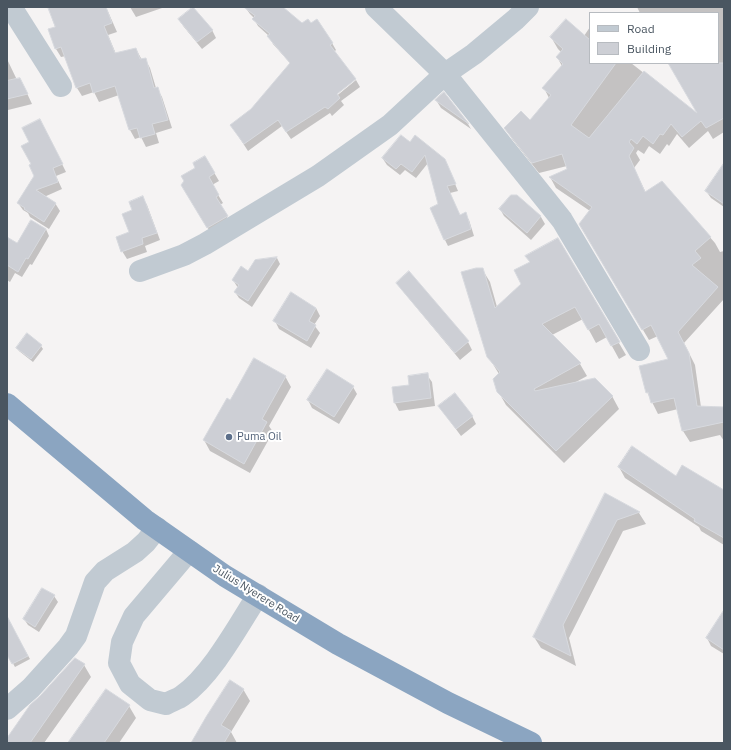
<!DOCTYPE html>
<style>
body{margin:0}
#map{position:relative;width:731px;height:750px;overflow:hidden;background:#f5f3f3;font-family:"IBM Plex Sans",sans-serif}
canvas{display:block}
.frame{position:absolute;inset:0;border:8px solid #4a5661;pointer-events:none}
.legend{position:absolute;left:589px;top:12px;width:130px;height:52px;box-sizing:border-box;background:#fff;border:1px solid #b7bbc0;margin:0;padding:5px 7px;list-style:none;font-size:12px;color:#4a5661}
.legend li{display:flex;align-items:center;gap:8px;height:20px}
.legend b{width:20px;border:1px solid #b7bbc0}
</style>
<div id="map">
<canvas width="731" height="750"></canvas>
<div class="frame"></div>
<ul class="legend">
<li><b style="height:5px;background:#c1cad2"></b>Road</li>
<li><b style="height:11px;background:#cdcfd5"></b>Building</li>
</ul>
</div>
<script>
const g = document.querySelector('canvas').getContext('2d');
g.lineJoin = 'round';
function paint(path, color) { g.fillStyle = color; g.fill(path, 'evenodd'); }
function strokePath(path, color, width, dash) { g.strokeStyle = color; g.lineWidth = width; g.lineCap = dash ? 'butt' : 'round'; g.setLineDash(dash || []); g.stroke(path); }
function write(font, color, halo, rows, align = 'center') {
  g.font = font + ' "IBM Plex Sans",sans-serif'; g.lineWidth = 4; g.setLineDash([]); g.textBaseline = 'middle'; g.strokeStyle = halo; g.fillStyle = color; for (const [text, x, y, turn = 0] of rows) {
    g.save(); g.translate(x, y); g.rotate((+turn || 0) * Math.PI / 180); g.textAlign = isNaN(turn) ? turn : align; if (halo) g.strokeText(text, 0, 0); g.fillText(text, 0, 0); g.restore();
  }
}
paint(new Path2D(`
 M49,7H106L117,32L108,35L116,54L136,49L142,60L145,59L150,68L156,88H157L162,97L172,128L156,133L159,143L146,147L141,137L135,139L130,130L119,95L99,102L94,92L82,96L77,88L66,56L61,57L56,49V28Z
 M130,7H165L136,17Z
 M245,7H282L302,24H311L332,43L336,50L334,52L332,96L334,98L356,80L360,87L341,101L344,105L332,116L330,113L291,139L282,126L248,151L231,125L252,110L291,64L273,44L269,36L258,26L254,19V18L250,14Z
 M637,7H724V132L713,139L708,131L689,148L677,134L669,146L667,144L660,154L649,146L644,154L638,150L636,153L640,160L634,168L646,193L662,182L715,243L720,252L724,251V299L684,343L695,365L701,407L724,408V441L720,435L690,442L683,431L678,409L658,414L647,392L670,359L658,336L649,340L580,224L590,211L556,188L550,177L568,169L567,166L539,173L512,139L506,128L530,122L549,98L544,88L562,66L557,57L561,52L558,49L551,37L584,36L590,27V63H631L700,117L669,63H718V13H640Z
 M179,20L212,30L216,38L202,49L184,27Z
 M7,59L17,80L25,89L32,104L8,110L7,109Z
 M444,94L468,124L471,129L441,108L436,100Z
 M44,128L66,172L56,176L62,189L44,197L55,203L60,211L49,229L30,217L28,213L23,210L18,203L35,176L30,143Z
 M401,136L448,167L458,191L450,193L460,216L465,214L469,220L474,236L448,246L445,240L440,205L428,163L416,178L405,170L400,175L387,165L383,159Z
 M205,157L219,181L212,185L223,203L220,205L231,224L212,235L182,185Z
 M724,185V207L711,198L706,191Z
 M517,196L541,217L545,224L531,240L504,216L500,209Z
 M143,198L147,205L160,240L145,246L147,252L127,259L122,251L130,232L133,211Z
 M46,229L49,236L32,265L30,264L22,277L15,273L10,282L7,280V239L17,244Z
 M558,239L626,355L619,359L607,337L596,343L583,319L552,335L580,364L587,376L576,382L612,396L619,409L564,463L506,405L498,391L499,374L488,356L482,269L490,282L497,307L523,285L531,263Z
 M277,258L280,264L252,307L239,298L235,292L238,288L233,280L248,272L256,260Z
 M409,273L468,342L472,350L460,360L402,290L397,283Z
 M316,308L320,316L314,325L320,333L311,348L279,329L275,321Z
 M41,346L43,349L33,362L19,351L17,348Z
 M427,375L432,382L435,406L399,411L395,403L393,388L410,386Z
 M285,376L291,387L269,426L273,432L250,473L210,451L204,440L230,402Z
 M353,387L357,394L339,424L312,408L308,400Z
 M444,413L472,416L476,424L461,436Z
 M619,467L677,477L724,491V545L701,531L699,527L625,478Z
 M606,494L639,513L646,524L623,531L569,638L576,666L541,648L534,637Z
 M54,596L58,602L39,632L28,625L24,619Z
 M724,623V654L711,646L707,638Z
 M10,624L30,659L15,667L7,653V625Z
 M84,665L91,677L44,743H7V737L9,738Z
 M243,689L250,701L231,732L237,743H192Z
 M129,706L136,718L119,743H69Z`), '#0003');
const building = new Path2D(`
 M48,7H106L112,23L104,26L115,53L136,48L140,59L146,58L154,88L158,87L168,120L152,124L155,134L140,138L137,128L129,130L115,86L93,93L90,83L76,88L61,47L55,49L48,29L55,27Z
 M193,7L213,30L197,42L178,19Z
 M244,7H283L302,23L308,19L311,23L317,19L333,43L330,45L356,79L337,94L340,98L328,109L325,107L286,132L278,120L244,144L230,125L251,109L290,63L267,36L270,34L252,19L255,16Z
 M566,19L590,40V63H616L571,125L589,138L644,71L697,113L668,63H724V118L706,128L701,121L682,137L671,124L663,135L660,134L653,144L643,136L637,144L631,139L629,142L634,148L629,156L645,192L662,181L711,237L695,251L701,258L692,265L718,287L678,332L689,353L697,406L724,407V422L682,431L674,398L651,403L648,392L646,393L639,366L668,359L651,325L642,330L579,224L592,207L549,177L567,169L562,154L532,163L504,128L521,111L530,120L551,95L542,88L563,64L556,57L563,49L550,37Z
 M20,78L28,94L7,99V81Z
 M444,92L469,124L435,100Z
 M40,119L63,164L53,168L58,182L36,190L56,203L44,222L24,209L25,208L17,203L34,176L29,165L31,164L21,146L29,142L22,128Z
 M401,135L410,142L415,135L445,159L456,184L447,186L460,215L466,212L471,229L444,240L430,208L438,204L425,155L412,172L401,164L396,169L382,158Z
 M205,156L215,173L209,177L219,195L216,197L228,216L207,228L181,185L184,181L181,176L195,168L193,163Z
 M724,163V204L705,191Z
 M511,195H517L541,216L527,233L499,209Z
 M143,196L157,233L142,238L143,244L121,252L116,237L129,232L122,214L132,210L129,202Z
 M31,220L46,229L28,259L26,258L18,272L7,265V237L17,243Z
 M558,238L620,342L611,346L599,324L588,330L575,307L542,324L581,363L534,389L535,391L595,378L613,396L556,451L497,392L493,379L500,372L487,357L461,272L476,268H483L495,308L521,284L514,270L530,262L525,256Z
 M277,257L248,301L234,292L239,285L232,280L241,266L248,271L255,260Z
 M409,271L469,341L455,353L396,283Z
 M291,292L316,308L309,321L316,325L307,341L273,321Z
 M27,333L42,345L31,359L16,348Z
 M254,358L286,376L262,419L267,422L244,464L203,440L227,398L230,400Z
 M327,369L354,386L334,417L307,400Z
 M428,373L431,398L394,403L392,387L409,385L408,376Z
 M455,393L473,416L456,429L438,406Z
 M632,446L676,476L682,465L724,490V538L694,521L695,519L618,467Z
 M605,493L640,512L617,520L563,625L571,656L533,637Z
 M42,588L55,595L35,627L23,619Z
 M724,610V650L706,638Z
 M7,616L28,656L12,664L7,655Z
 M75,658L85,664L30,743H7V738L30,705L40,696Z
 M230,680L244,689L221,725L231,731L224,743H191L206,717Z
 M106,689L130,705L104,743H68Z`);
paint(building, '#cdcfd5');
strokePath(building, '#d7d9de', 1);
strokePath(new Path2D(`
 M11,7L61,86
 M376,7L445,74L562,220L639,350
 M140,271L184,255L205,244L318,176L390,125L445,74L474,54L516,19L528,7
 M189,551L134,616L122,642L119,663L130,684L150,700L166,704C171,701 178,699 182,696C212,675 238,626 258,595
 M7,709L31,688L68,647L76,636L95,582L105,571L135,552L146,542L157,528`), '#c1cad2', 22);
strokePath(new Path2D(`
 M7,404L145,520L225,576L338,644L448,703L531,743`), '#8ba5c1', 22);
for (const [x, y, r, color] of [
 [229,437,4,"#5c6f8a"]
]) { const dot = new Path2D(); dot.arc(x, y, r, 0, 2 * Math.PI); g.fillStyle = color; g.fill(dot); strokePath(dot, '#fff', 1.5); }
write('11px', '#4e5e75', '#fff', [
 ["Puma Oil",237,437]
], 'left');
write('11px', '#4a5661', '#fff', [
 ["Julius Nyerere Road",256,594,32]
]);
</script>
